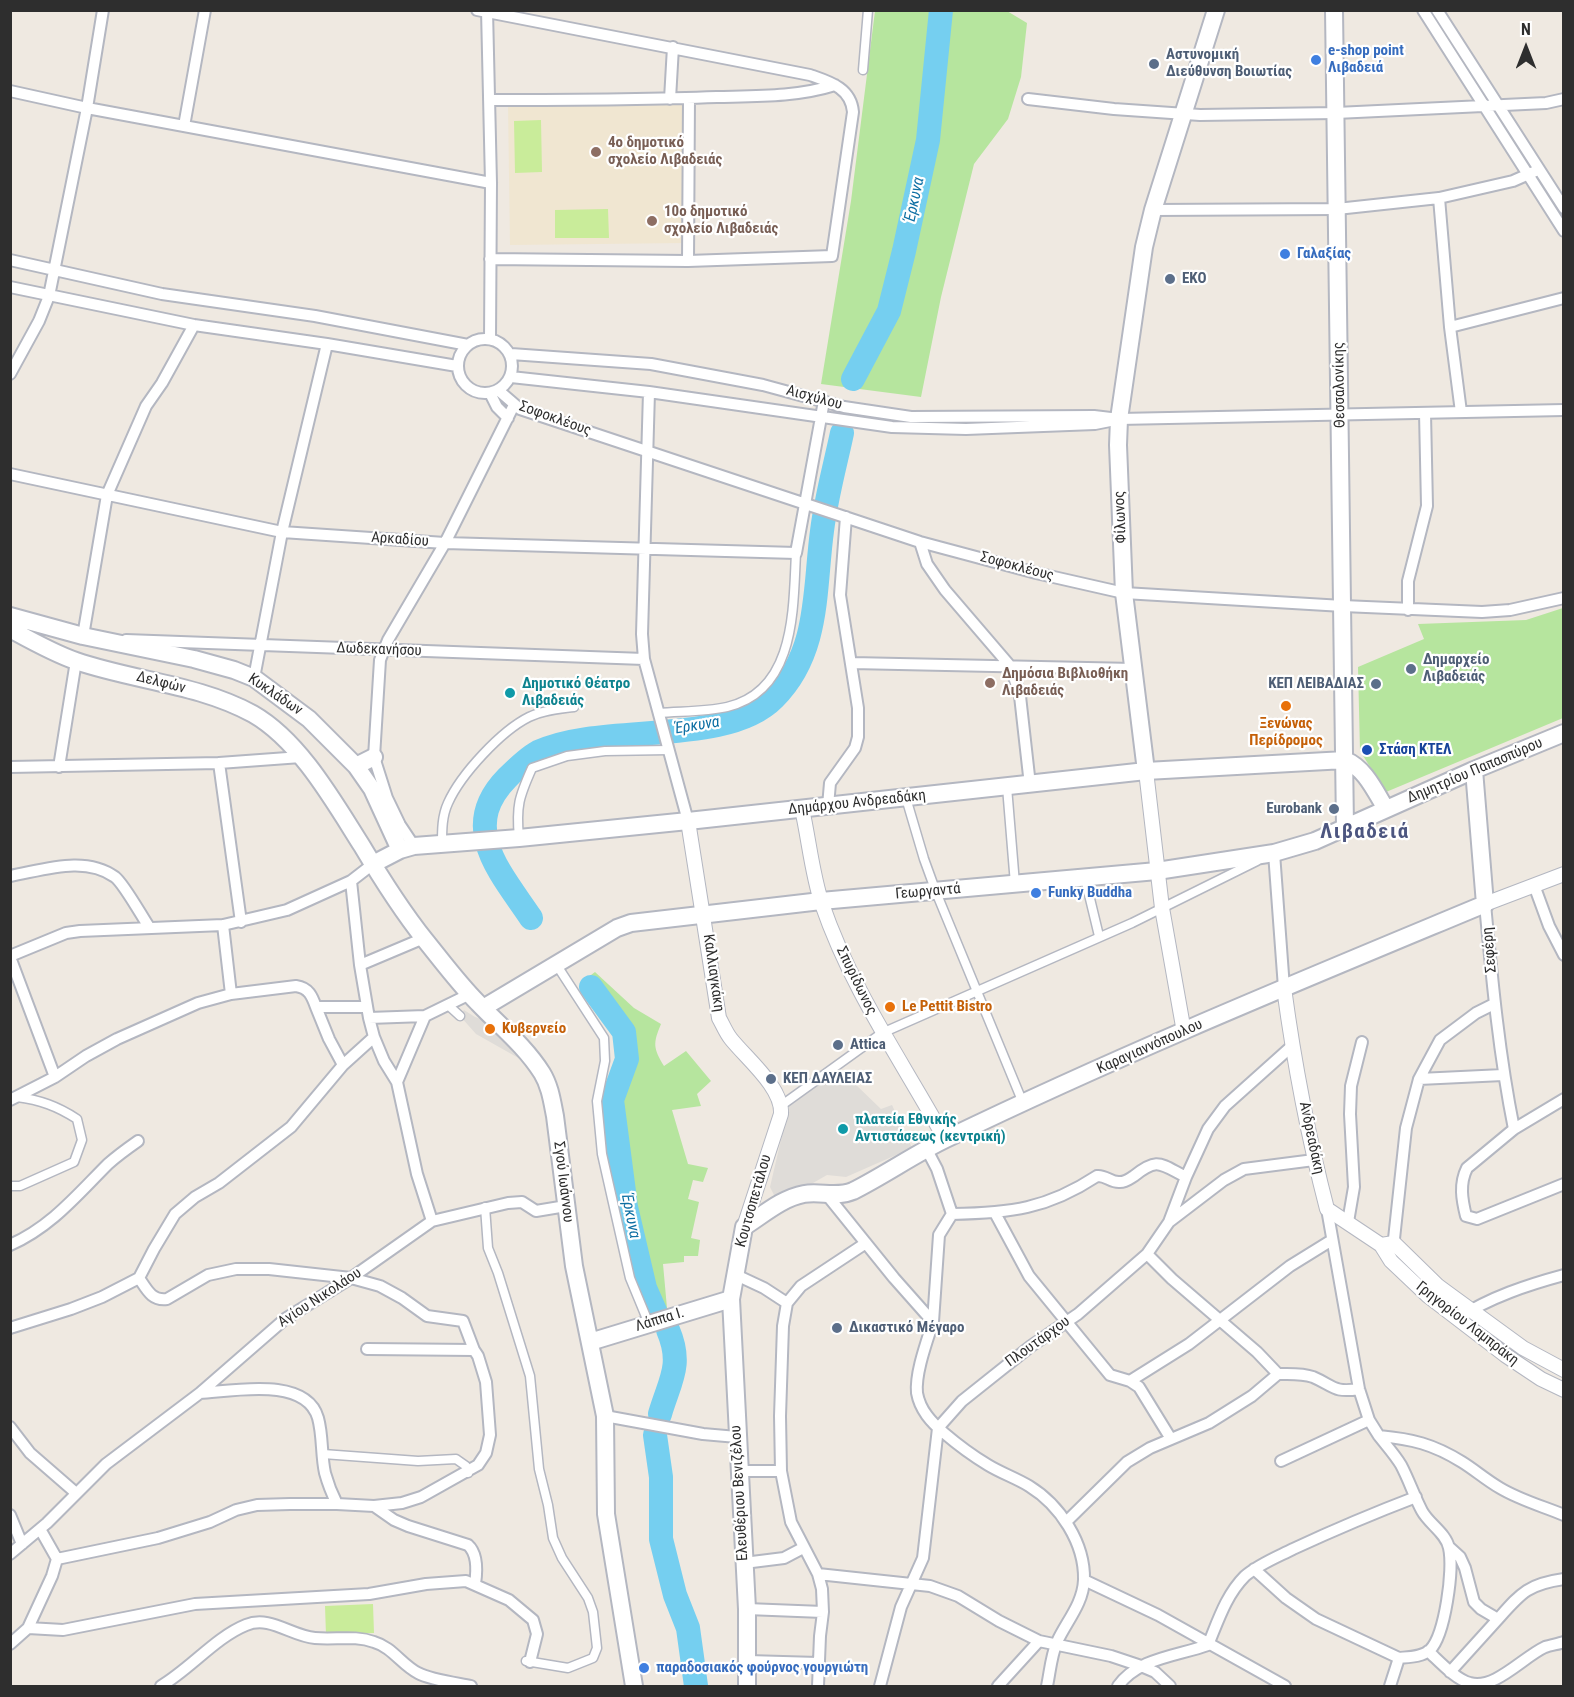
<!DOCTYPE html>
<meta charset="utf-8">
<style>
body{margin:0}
#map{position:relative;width:1574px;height:1697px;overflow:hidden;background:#efe9e1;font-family:"Roboto Condensed",sans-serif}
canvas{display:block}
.frame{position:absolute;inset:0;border:12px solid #2e2e2e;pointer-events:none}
.north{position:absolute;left:1496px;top:18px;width:60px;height:60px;-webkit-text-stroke:4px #fff;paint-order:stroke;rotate:0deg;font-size:16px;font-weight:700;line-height:24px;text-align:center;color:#2e2e2e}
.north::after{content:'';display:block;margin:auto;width:21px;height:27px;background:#2e2e2e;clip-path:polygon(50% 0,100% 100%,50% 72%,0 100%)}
</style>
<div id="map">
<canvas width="1574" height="1697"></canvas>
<div class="frame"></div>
<div class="north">N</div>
</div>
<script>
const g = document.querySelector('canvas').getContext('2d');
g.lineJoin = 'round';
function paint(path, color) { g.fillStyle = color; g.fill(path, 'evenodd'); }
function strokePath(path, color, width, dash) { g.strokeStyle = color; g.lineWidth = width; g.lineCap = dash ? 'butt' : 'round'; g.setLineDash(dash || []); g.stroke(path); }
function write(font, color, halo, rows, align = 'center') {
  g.font = font + ' "Roboto Condensed",sans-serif'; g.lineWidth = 4.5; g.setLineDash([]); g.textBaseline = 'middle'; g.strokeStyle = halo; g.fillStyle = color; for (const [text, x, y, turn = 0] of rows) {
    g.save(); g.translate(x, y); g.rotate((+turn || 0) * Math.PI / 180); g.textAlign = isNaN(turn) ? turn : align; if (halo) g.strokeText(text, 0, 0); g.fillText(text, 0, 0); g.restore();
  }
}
paint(new Path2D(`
 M683,104L686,243L510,245L508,105Z`), '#f0e6d1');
paint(new Path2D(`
 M875,11H1007L1027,23L1021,77L1008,119L974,164L941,297L921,397L821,384L851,201Z
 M1563,608V718L1386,792L1360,751L1358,667L1424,639L1418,624L1526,620Z
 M595,972L634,1008L661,1024C653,1043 653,1048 664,1066L686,1051L711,1081L697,1094L701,1106L672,1110L688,1164L708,1168L703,1182L693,1180L688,1199L699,1202L691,1238L700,1240L698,1256H684V1262L663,1264L667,1308L661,1309L653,1293L631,1208L616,1100L630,1058L627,1031L587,978Z`), '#b6e59e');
paint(new Path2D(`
 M541,120L542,172L515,173L514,121Z
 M608,209L609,238H555V210Z
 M373,1604L374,1633L326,1635L325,1606Z`), '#c9ec9a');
paint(new Path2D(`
 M464,1010L475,1017L487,1021L525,1055L522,1060L476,1034L460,1016Z
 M837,1071L853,1082L881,1109L892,1105L912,1148L846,1177L827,1175L778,1203L770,1187L790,1101Z`), '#dfdcd8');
strokePath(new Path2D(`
 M853,379L889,311L904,251L928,140L941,10
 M531,918C501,873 458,828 507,778C516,769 527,758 538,752C603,722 726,747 774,698C820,652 814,590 822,531C826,498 835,466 842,433
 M591,987L624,1032L627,1059L612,1100L626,1207L645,1288L656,1313
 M660,1414C670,1380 683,1365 668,1330
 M655,1435L661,1477V1539L675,1595L688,1628L696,1686`), '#75cff0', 24);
const pedestrian = new Path2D(`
 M863,70L868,10
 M658,713C681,711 704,712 727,707C796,691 793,609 796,553
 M1007,787L1015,884
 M906,798L924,859L936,892L1023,1103
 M519,838C516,806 519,797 532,768L567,756L605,751L669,750
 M442,844C442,830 442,816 448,803C461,774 501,731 529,717C543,710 559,709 574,707
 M1085,878L1099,936
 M556,964L604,1038L605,1061L597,1101L602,1154L630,1278L649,1324
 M448,1005L460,1016
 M782,1105L882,1033L1132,923L1257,861
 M10,1186H20L74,1162L82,1140L77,1119C57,1106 40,1100 17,1097
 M485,1207L488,1248L498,1273L530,1376L539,1469L548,1505L553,1538L562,1558L588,1598L593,1612L597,1648L593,1658L568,1668L526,1661
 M323,1454L418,1461L456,1459L466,1466L468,1473`);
const minor = new Path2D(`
 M477,10L810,75C830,82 851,88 853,112L832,256L688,261L490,259
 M487,10L491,183L490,339
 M1423,10L1564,231
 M1437,10L1564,208
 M10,91L87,108L491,183
 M670,99L673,47
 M1028,99L1114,109L1200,115L1336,113L1546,103L1564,99
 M489,100C565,100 641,100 717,97C757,96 797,97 835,85
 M184,126L205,10
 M1439,198L1450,327L1461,412
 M1153,210L1337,209L1439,198L1513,181L1538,170
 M10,260L162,294L315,316L468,345
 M688,261L689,98
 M10,287L194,325L327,344L457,366
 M1450,327L1564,298
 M458 366a27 27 0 1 1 54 0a27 27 0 1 1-54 0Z
 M511,354L651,364L763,385L844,407L911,417L1094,416L1119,419L1564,410
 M10,374L39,321L49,296L87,108L103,10
 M511,377L649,392L892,427L966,429L1095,424L1110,421
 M498,390L520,409L920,542L1036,573L1124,593L1343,606L1482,612L1510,610L1564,598
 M649,392L642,634L644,659L688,821
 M490,393L497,407L508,418
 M10,474L282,532L445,543L796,553L824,401
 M920,542L927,564L945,590L1011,667L1020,696L1030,785
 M1408,610V581L1427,506L1425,413
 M83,636L107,495L146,406L162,383L194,325
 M126,640L644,659
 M852,663L1134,669
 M254,678L282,532L327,344
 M219,763L241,922
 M10,767L219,763L301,757
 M59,767L76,661
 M828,806L830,783L855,748L858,737V708L840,595L846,517
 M414,846L400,825L387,798L374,757L380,660L388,640L445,543L514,405
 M1274,853L1284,988
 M10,876C44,870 85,855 115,877C124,884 141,915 149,927
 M351,881L360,965L369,1018L425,1016
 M1534,885L1549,926L1564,955
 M1485,904C1492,979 1499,1055 1514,1129
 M223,925L231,994
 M10,956L66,933L80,931L223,925L287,910L351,881L373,864
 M10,957L55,1077
 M360,965L424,938
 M316,1007L329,1039L343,1065
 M374,1037L384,1061L397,1082
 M1419,1079L1503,1075
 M1564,1099L1514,1129L1467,1168C1459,1184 1462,1200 1466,1216L1477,1219L1564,1184
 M10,1100L55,1077L86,1056L117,1039L198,1003L231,994L296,986C309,988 312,996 316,1007H367
 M927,1150L937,1169L952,1214C1010,1213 1047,1209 1097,1176C1106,1175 1111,1183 1120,1182C1126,1182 1129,1179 1134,1176C1158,1157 1160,1164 1186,1177
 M827,1195L894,1278L933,1322C927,1341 915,1373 917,1393C920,1410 931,1422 944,1433C958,1445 973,1456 988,1465C1001,1473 1016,1478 1029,1486C1060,1505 1085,1543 1084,1580C1083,1604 1066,1622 1057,1642C1051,1656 1050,1672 1047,1686
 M1327,1209L1359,1389L1369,1420L1379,1436C1412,1439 1433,1444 1462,1462C1475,1470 1486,1480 1500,1488C1520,1500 1542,1506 1564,1515
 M995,1213L1029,1276L1110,1375L1130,1381L1139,1387L1171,1439
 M432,1221L508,1203L522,1202L536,1211L566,1206
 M1169,1222L1224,1180L1244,1169L1314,1160
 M1348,1222L1354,1187L1350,1114L1351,1086L1362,1042
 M10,1245C51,1227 77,1195 108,1164C117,1156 128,1148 138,1141
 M1393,1248L1406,1128L1419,1079L1440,1040L1476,1013L1494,1004
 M1147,1254L1172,1279L1257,1352L1278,1374C1289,1374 1302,1373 1313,1377C1334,1386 1333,1393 1359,1389
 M734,1274L764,1288L787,1303
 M139,1278C147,1290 152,1301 167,1299L208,1275L236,1269H269L351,1278L380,1286L402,1298L427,1316L463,1321L474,1350L478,1356L486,1382L490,1435L486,1453L478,1465L421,1497L402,1503L374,1506
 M1458,1318C1491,1297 1527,1285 1564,1275
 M933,1322L939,1235L952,1214
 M10,1328L71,1309L102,1297L139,1278L154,1249L175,1214L195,1197L219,1183L291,1127L343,1065L374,1037L369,1018
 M367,1349L474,1350
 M1130,1381L1189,1344L1290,1266L1332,1240
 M200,1393C233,1391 306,1376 318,1418C323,1436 321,1455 325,1473C328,1484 332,1494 337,1504
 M605,1416L703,1434L737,1437
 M10,1427L30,1453L76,1493
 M1379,1436C1386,1445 1395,1455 1401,1465C1409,1480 1414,1496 1422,1511C1429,1524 1446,1533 1449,1548C1454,1569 1445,1635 1430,1650C1422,1657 1409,1657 1399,1658L1390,1686
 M1281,1461L1369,1420
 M739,1471H781
 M10,1515L22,1544
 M1066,1522L1127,1462L1150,1448L1209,1423L1252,1396L1278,1374
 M1449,1547L1460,1557L1465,1568L1474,1602L1481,1609L1498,1619C1521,1593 1528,1584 1564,1579
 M10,1554L47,1523L106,1464L200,1393L285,1319L351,1278L432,1221L417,1174L397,1082L425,1016L470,994
 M57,1559L158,1538L210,1522L236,1510L257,1505L290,1504H337L374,1506L394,1520L408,1526L468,1545C478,1554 477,1571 475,1584
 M744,1563L784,1558L803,1548
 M1254,1569L1286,1598L1316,1619L1399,1658
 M818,1574L930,1586L958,1596L999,1621L1039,1641L1111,1656L1141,1666L1155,1672L1170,1686
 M1084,1580L1158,1615L1285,1686
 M747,1609L823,1612
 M28,1628L63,1630L195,1604L369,1594L426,1584L466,1581L509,1600L533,1620L537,1634L530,1662
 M10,1644L28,1628L52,1576L57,1559L40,1529
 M1428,1651C1439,1661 1456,1680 1470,1683C1495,1690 1523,1657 1545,1647C1551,1645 1558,1644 1564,1642
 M748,1661L818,1663
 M1450,1672L1498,1619
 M161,1686C190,1669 216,1637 246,1625C270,1615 291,1636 315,1638C335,1640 355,1635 374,1642C392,1647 402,1665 418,1673C431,1680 456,1683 471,1686
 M818,1686L820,1636L823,1612L822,1589L818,1574L791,1522L781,1471L780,1416L783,1326L787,1303L801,1286L866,1243
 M880,1686L901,1607L923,1558L938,1428L962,1401L1031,1346L1078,1314L1147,1254L1169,1222L1186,1177L1208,1129L1225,1106L1292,1046
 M998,1686L1039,1641
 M1118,1686C1138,1658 1177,1656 1208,1645C1218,1621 1226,1595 1245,1576C1259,1564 1277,1557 1293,1549C1334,1530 1374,1513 1416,1497`);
const tertiary = new Path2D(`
 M1146,771L1162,908L1184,1032
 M802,809C809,840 812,874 822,904C851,989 902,1061 945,1139
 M688,821L719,1018C723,1025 726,1033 731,1039C747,1059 783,1088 781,1114L744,1227
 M1485,904L1564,874
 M1284,988C1294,1062 1308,1136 1327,1209L1381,1245L1391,1261L1428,1296L1505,1355L1541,1379L1564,1390
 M1381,1245L1394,1243L1438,1286L1453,1297L1523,1348L1564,1370`);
const secondary = new Path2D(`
 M1334,10L1345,827
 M10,616L83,636L194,659L234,670L254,678L309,719L356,766L372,789L400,850
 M10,629C32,641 53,653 76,661C134,681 198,684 253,714C300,741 334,802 362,846C381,878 402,911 425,940C442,961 459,984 478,1003C500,1026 525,1046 542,1073C550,1086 552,1101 555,1116L574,1266L605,1416L606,1514L634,1686
 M356,766L374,757
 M1146,771L1124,593L1118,445L1119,419L1144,247L1153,210L1216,10
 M373,864L400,850L414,846L519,838L688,821L1146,771L1345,760C1365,768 1375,791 1386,809
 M483,1008L617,928L631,923L821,901L1157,871L1274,853L1315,841L1474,770L1564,733
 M590,1342L731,1299
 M747,1686V1609L731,1299L744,1227C763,1215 782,1198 804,1194C820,1191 837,1198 853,1191C885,1175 916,1153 948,1138C1124,1053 1305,979 1485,904L1474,770`);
strokePath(pedestrian, '#b4b7c1', 11);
strokePath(minor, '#b4b7c1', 14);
strokePath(tertiary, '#b4b7c1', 16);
strokePath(secondary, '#b4b7c1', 20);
strokePath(pedestrian, '#fff', 8);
strokePath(minor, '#fff', 10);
strokePath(tertiary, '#fff', 14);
strokePath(secondary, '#fff', 16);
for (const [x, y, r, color] of [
 [1316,60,6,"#3f7fe0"],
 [1154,64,6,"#5c6f8a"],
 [596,152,6,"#8d6e63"],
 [652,221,6,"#8d6e63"],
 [1285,254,6,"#3f7fe0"],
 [1170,279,6,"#5c6f8a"],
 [1411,669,6,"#5c6f8a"],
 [990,683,6,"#8d6e63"],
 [1376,684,6,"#5c6f8a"],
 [510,693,6,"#0f9aa8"],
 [1286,706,6,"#e8710a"],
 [1367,750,6,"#1a4fb4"],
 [1334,809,6,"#5c6f8a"],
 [1036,893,6,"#3f7fe0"],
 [890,1007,6,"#e8710a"],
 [490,1029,6,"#e8710a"],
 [838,1045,6,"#5c6f8a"],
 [771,1079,6,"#5c6f8a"],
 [843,1129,6,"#0f9aa8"],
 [837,1328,6,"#5c6f8a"],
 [644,1668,6,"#3f7fe0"]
]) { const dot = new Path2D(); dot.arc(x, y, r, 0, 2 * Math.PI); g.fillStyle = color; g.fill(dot); strokePath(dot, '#fff', 2); }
write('bold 15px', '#366cbe', '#fff', [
 ["e-shop point",1328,51],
 ["Λιβαδειά",1328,68],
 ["Γαλαξίας",1297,254],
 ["Funky Buddha",1048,893],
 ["παραδοσιακός φούρνος γουργιώτη",656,1668]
], 'left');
write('bold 15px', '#4e5e75', '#fff', [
 ["Αστυνομική",1166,55],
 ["Διεύθυνση Βοιωτίας",1166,72],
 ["EKO",1182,279],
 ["Δημαρχείο",1423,660],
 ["Λιβαδειάς",1423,677],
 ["ΚΕΠ ΛΕΙΒΑΔΙΑΣ",1364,684,"right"],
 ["Eurobank",1322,809,"right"],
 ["Attica",850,1045],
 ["ΚΕΠ ΔΑΥΛΕΙΑΣ",783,1079],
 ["Δικαστικό Μέγαρο",849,1328]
], 'left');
write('bold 15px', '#785e54', '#fff', [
 ["4ο δημοτικό",608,143],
 ["σχολείο Λιβαδειάς",608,160],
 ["10ο δημοτικό",664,212],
 ["σχολείο Λιβαδειάς",664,229],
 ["Δημόσια Βιβλιοθήκη",1002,674],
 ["Λιβαδειάς",1002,691]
], 'left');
write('15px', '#2e2e2e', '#fff', [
 ["Θεσσαλονίκης",1340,385,-91],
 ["Αισχύλου",814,398,15],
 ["Σοφοκλέους",555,419,20],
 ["Φίλωνος",1121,517,-92],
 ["Αρκαδίου",400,540,4],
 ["Σοφοκλέους",1017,567,15],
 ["Δωδεκανήσου",379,650,2],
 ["Δελφών",161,683,14],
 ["Κυκλάδων",275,695,34],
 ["Δημητρίου Παπασπύρου",1475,771,-23],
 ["Δημάρχου Ανδρεαδάκη",857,803,-6],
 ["Γεωργαντά",928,892,-5],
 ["Σεφέρη",1490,950,-95],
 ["Καλλιαγκάκη",713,973,82],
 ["Σπυρίδωνος",856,981,64],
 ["Καραγιαννόπουλου",1150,1047,-24],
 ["Ανδρεαδάκη",1311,1138,78],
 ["Σγού Ιωάννου",563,1182,83],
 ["Κουτσοπετάλου",754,1201,-74],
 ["Αγίου Νικολάου",320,1298,-33],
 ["Λάππα Ι.",660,1320,-17],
 ["Γρηγορίου Λαμπράκη",1467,1324,38],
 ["Πλουτάρχου",1038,1342,-36],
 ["Ελευθέριου Βενιζέλου",740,1493,-93]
]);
write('bold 15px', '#0d838f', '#fff', [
 ["Δημοτικό Θέατρο",522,684],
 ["Λιβαδειάς",522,701],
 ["πλατεία Εθνικής",855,1120],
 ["Αντιστάσεως (κεντρική)",855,1137]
], 'left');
write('bold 15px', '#c56008', '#fff', [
 ["Ξενώνας",1286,724,"center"],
 ["Περίδρομος",1286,741,"center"],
 ["Le Pettit Bistro",902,1007],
 ["Κυβερνείο",502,1029]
], 'left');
write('bold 15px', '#164399', '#fff', [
 ["Στάση ΚΤΕΛ",1379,750]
], 'left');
write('italic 16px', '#0d6fa3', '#fff', [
 ["Έρκυνα",915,200,-78],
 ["Έρκυνα",697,726,-9],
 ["Έρκυνα",630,1216,79]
]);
g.letterSpacing = '1.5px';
write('bold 21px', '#4d5680', '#fff', [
 ["Λιβαδειά",1365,833]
]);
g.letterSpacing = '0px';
</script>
